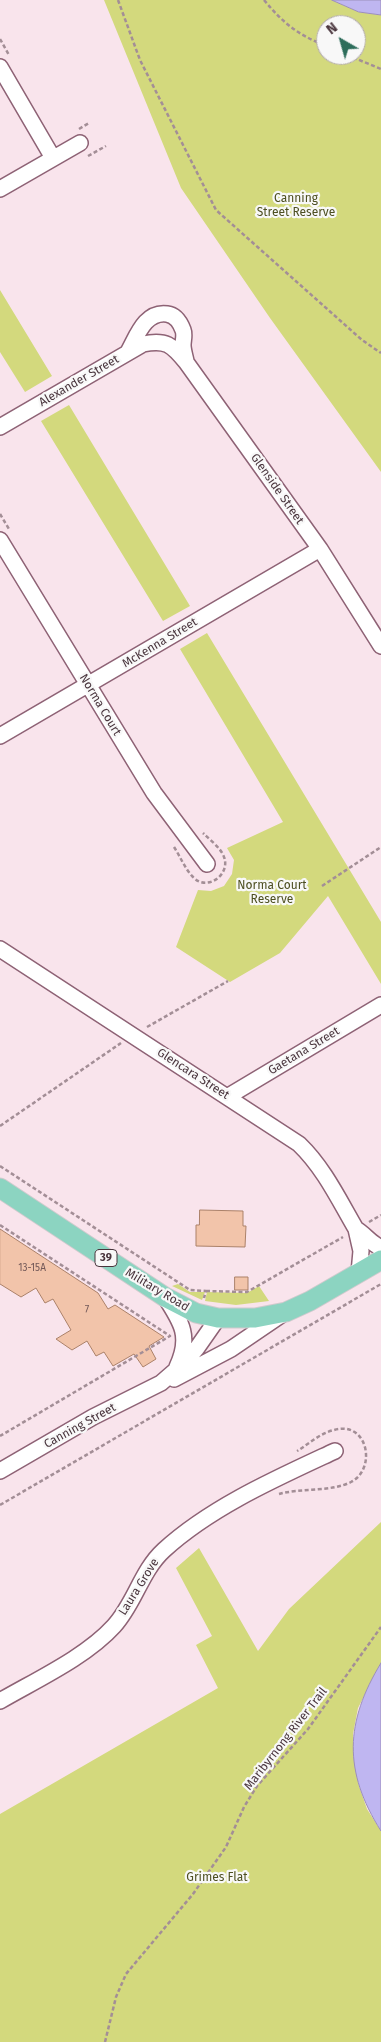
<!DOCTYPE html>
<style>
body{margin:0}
#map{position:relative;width:381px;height:2042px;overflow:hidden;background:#f9e4ec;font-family:"Fira Sans",sans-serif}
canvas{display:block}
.north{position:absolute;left:316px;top:15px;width:50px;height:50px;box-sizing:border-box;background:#f8f8f8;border:1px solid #b2aaad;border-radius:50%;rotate:322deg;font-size:14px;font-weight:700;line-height:20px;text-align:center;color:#49353d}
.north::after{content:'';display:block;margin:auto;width:18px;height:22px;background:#2d6d5b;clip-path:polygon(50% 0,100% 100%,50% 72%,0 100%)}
</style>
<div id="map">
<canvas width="381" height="2042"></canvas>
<div class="north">N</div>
</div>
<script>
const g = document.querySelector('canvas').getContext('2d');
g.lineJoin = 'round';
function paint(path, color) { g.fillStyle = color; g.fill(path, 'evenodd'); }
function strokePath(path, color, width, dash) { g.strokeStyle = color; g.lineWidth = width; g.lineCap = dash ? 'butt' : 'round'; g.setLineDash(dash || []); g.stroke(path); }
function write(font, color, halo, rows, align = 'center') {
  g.font = font + ' "Fira Sans",sans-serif'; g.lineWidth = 4.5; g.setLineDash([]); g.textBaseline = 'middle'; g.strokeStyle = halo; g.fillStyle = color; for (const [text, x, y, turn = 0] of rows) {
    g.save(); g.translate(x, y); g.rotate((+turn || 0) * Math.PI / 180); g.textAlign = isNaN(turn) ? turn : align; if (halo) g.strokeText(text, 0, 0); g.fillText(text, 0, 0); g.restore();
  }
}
paint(new Path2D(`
 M104,0H332L359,12L381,15V472L270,318L181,188ZM326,25H356V55H326Z
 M0,290L52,376L25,392L0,352Z
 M69,405L190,606L163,621L41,421Z
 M207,633L381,922V984L328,896L280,953L230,982L176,947L198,890L211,891L224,886L232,874L234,860L227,848L283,822L180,649Z
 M178,1284L190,1292H205L202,1300L172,1286Z
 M259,1286L269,1301L236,1305L205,1301L207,1292L247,1293Z
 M381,1522V1663L358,1708L353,1734L355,1761L359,1786L367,1809L381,1831V2042H0V1814L218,1688L196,1645L212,1636L176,1568L199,1548L258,1651L289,1609Z`), '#d3d97d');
const water = new Path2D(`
 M332,0H381V15L359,12Z
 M381,1663V1831C343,1771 345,1722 381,1663Z`);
paint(water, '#bfb6f1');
strokePath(water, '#9c8fbb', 1);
const building = new Path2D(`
 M200,1210L243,1211V1226H246L245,1247L196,1246V1225H199Z
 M0,1229L98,1293L108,1309L115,1305L164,1337L149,1346L156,1359L143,1367L134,1354L113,1366L104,1352L96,1356L87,1341L72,1350L56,1339L71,1330L53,1299L45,1303L36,1288L21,1297L0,1284Z
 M235,1277H248V1290H235Z`);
paint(building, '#f2c4aa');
strokePath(building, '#ab8169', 1);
const minor = new Path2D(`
 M0,67L53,158
 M0,189L80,143
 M128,352C137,336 145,311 167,314C175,315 180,322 183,330C185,335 183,340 183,345C183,350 185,356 186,361
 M0,427L143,344C166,339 172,345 186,362L320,549L381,646
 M0,540L154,793L207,864
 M0,736L320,549
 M0,949L299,1144C324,1168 339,1200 356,1229C366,1235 369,1242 381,1248
 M227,1097L381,1005
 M356,1229L361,1251L359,1273
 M165,1297C182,1323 191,1337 177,1367
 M174,1379L231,1349L281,1315
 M0,1471L93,1417L161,1383L184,1363L197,1348L218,1318
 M0,1701C36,1680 86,1657 114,1626C135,1603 141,1571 164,1550C211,1507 277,1478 335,1451`);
const major = new Path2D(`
 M0,1188L165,1297L196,1313L218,1318H255L286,1312L310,1301L381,1260`);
strokePath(minor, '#8e6275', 18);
strokePath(major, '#d0cacd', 21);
strokePath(new Path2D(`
 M118,0L140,60L216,210L362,340L381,353
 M264,0C284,24 297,34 326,46
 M0,39L9,55
 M347,55L381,69
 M79,129L89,123
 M88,156L106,146
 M0,514L9,529
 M174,847C180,856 185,869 193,877C206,892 231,875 224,857C221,848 210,840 203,833
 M322,886L381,847
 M147,1027L228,981
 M0,1126L121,1043
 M0,1166L190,1290L206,1291L204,1298
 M369,1222L381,1215
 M0,1225L170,1336L0,1436
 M206,1291L247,1292L343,1237
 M279,1494C301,1488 331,1492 351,1482C377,1469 368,1420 334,1430C320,1433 309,1444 297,1451
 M0,1505L381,1284
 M105,2042L116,1997L126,1974L193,1894L226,1847L244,1807L257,1786L308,1729L381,1627`), '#a38e96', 2.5, [4, 2.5]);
strokePath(minor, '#fff', 15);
strokePath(major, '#8cd4c1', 19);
write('10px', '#735958', null, [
 ["13-15A",32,1268],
 ["7",87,1310]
]);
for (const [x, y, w] of [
 [106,1258,22]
]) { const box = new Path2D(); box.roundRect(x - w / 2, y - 8.5, w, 17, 4); g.fillStyle = '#f8f8f8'; g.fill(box); strokePath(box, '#49353d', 1); }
write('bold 11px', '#49353d', null, [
 ["39",106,1258]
]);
write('12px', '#4d4f21', '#f8f8f8', [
 ["Canning",296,199],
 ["Street Reserve",296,213],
 ["Norma Court",272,886],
 ["Reserve",272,900],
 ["Grimes Flat",217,1878]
]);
write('12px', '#49353d', '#f8f8f8', [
 ["Alexander Street",79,381,-30],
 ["Glenside Street",277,489,55],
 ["McKenna Street",160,643,-31],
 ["Norma Court",100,705,59],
 ["Gaetana Street",304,1051,-31],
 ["Glencara Street",193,1074,33],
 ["Military Road",157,1290,31],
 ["Canning Street",80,1426,-29],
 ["Laura Grove",139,1587,-58],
 ["Maribyrnong River Trail",286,1739,-52]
]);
</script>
